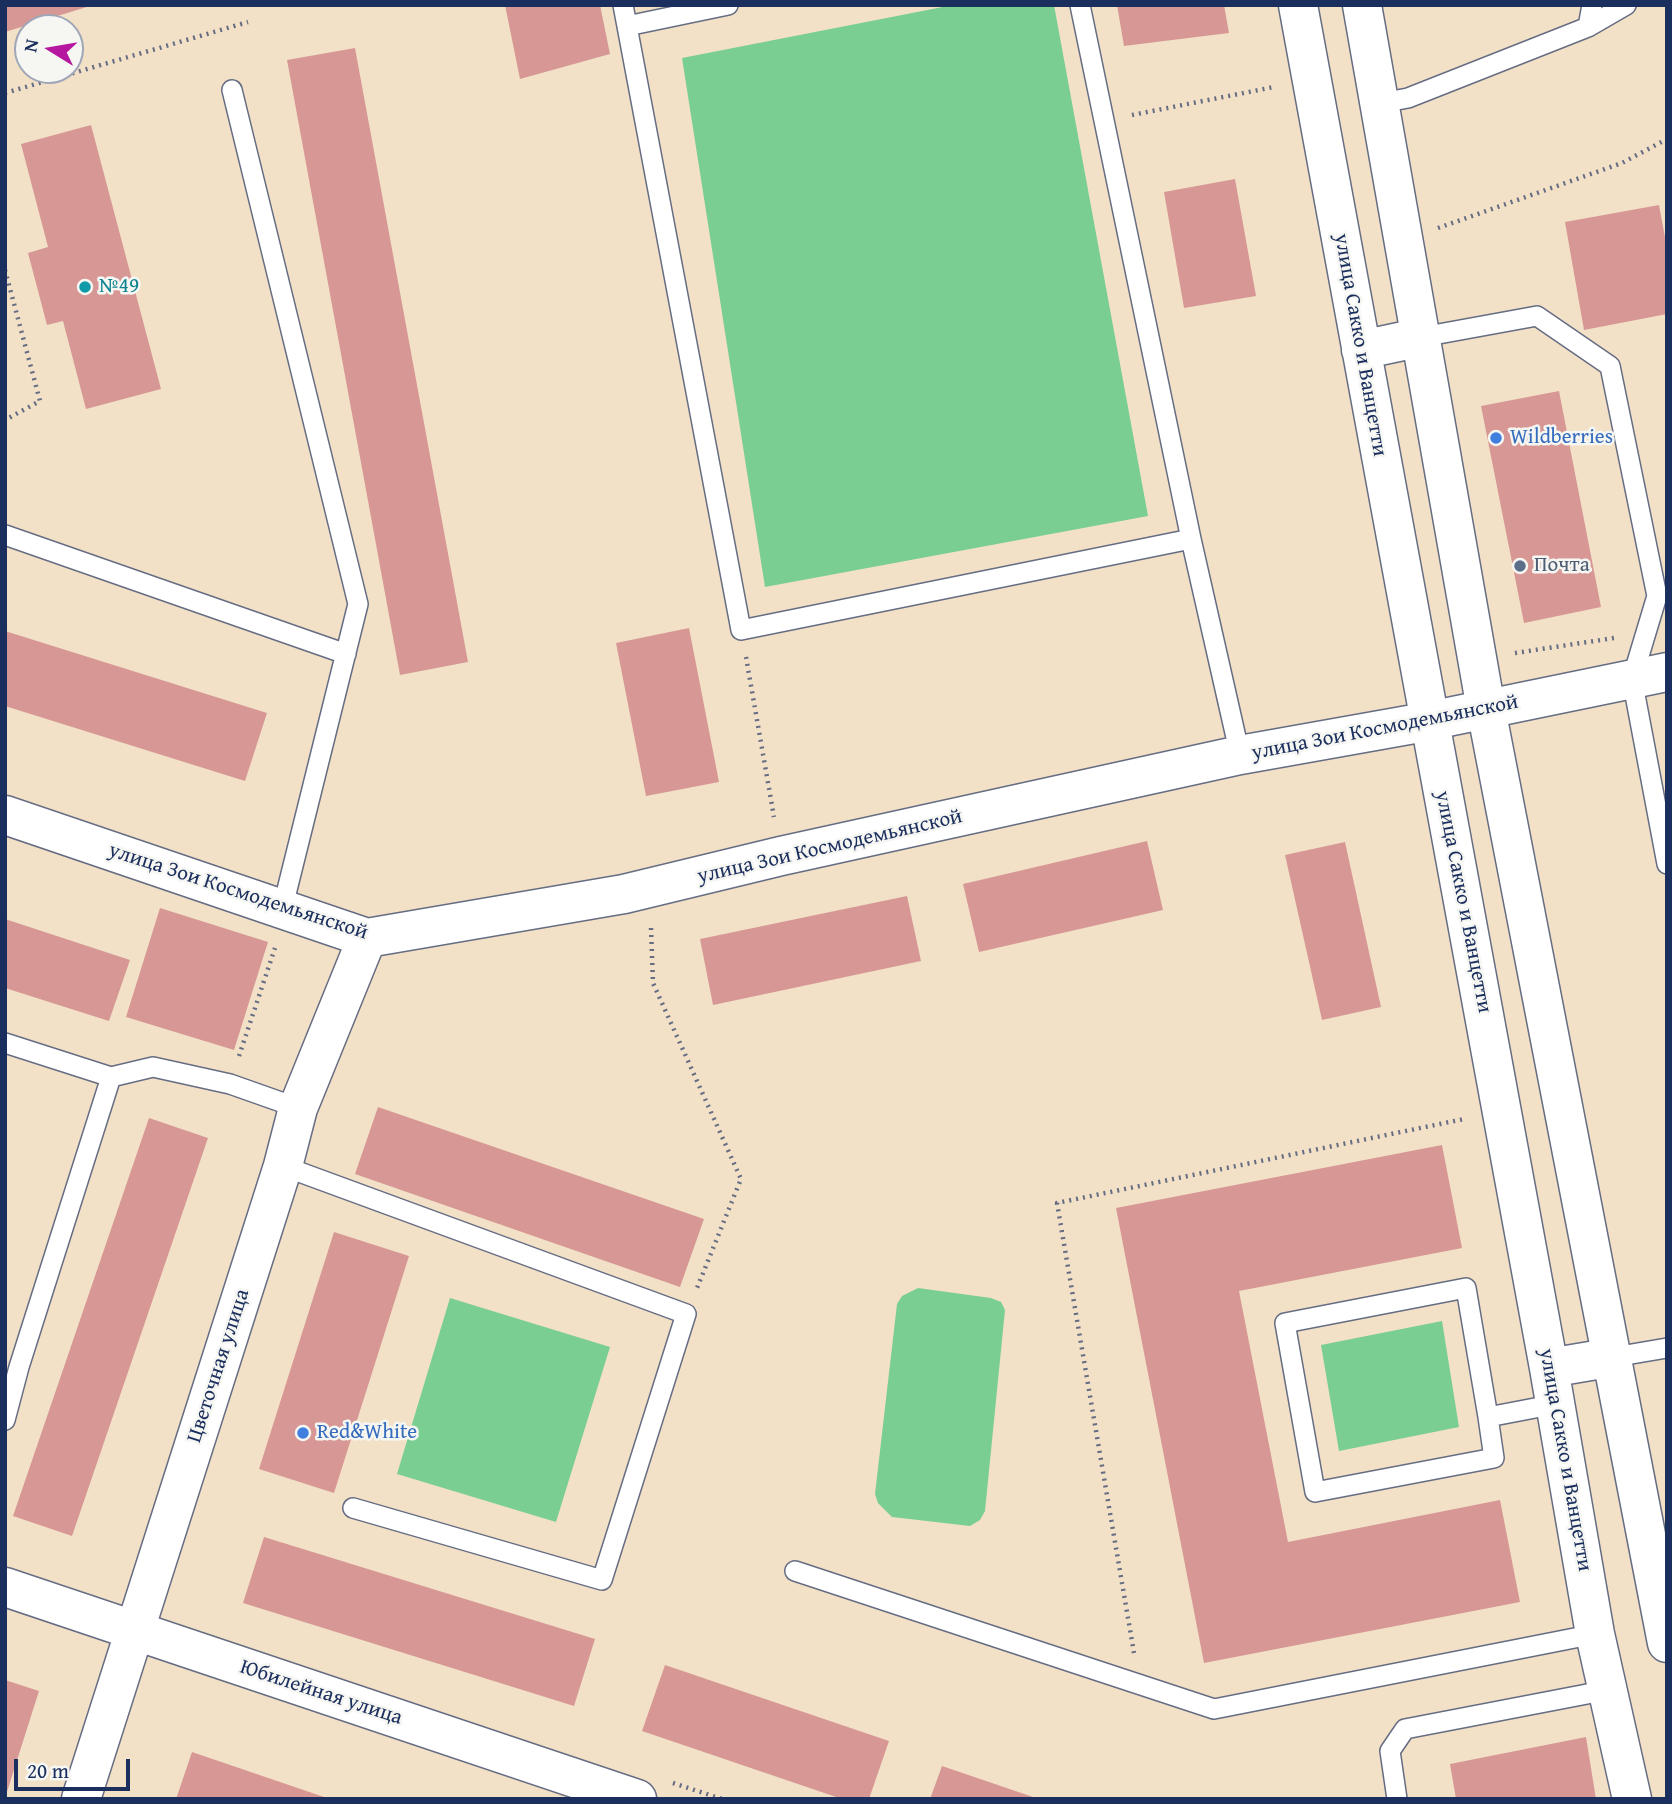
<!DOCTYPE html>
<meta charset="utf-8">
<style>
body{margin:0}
#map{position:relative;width:1672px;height:1804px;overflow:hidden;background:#f2e1c7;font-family:"Gentium Book Plus",serif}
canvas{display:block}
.frame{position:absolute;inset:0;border:7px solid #1b2f5e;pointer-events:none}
.north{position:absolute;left:14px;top:14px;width:70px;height:70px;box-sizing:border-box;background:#f6f6f2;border:2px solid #9ea6b7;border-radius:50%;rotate:281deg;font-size:19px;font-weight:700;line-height:28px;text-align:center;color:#1b2f5e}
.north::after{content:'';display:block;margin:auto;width:24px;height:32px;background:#b5179e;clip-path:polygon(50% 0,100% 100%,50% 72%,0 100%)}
.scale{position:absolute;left:14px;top:1759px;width:116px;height:32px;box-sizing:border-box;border:4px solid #1b2f5e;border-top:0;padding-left:9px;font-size:21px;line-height:24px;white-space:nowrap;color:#1b2f5e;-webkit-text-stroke:5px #f6f6f2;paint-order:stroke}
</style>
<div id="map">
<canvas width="1672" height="1804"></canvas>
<div class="frame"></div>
<div class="north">N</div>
<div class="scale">20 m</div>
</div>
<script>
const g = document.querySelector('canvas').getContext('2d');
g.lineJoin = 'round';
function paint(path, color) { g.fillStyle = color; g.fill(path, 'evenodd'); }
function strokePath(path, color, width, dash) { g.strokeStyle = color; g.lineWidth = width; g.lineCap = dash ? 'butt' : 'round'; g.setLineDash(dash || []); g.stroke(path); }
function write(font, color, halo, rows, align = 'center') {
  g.font = font + ' "Gentium Book Plus",serif'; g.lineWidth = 5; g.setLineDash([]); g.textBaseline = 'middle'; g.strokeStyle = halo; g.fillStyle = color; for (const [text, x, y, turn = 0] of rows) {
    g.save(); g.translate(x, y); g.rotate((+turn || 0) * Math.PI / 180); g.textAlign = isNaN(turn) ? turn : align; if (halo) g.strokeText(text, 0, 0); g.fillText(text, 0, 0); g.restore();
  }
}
paint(new Path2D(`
 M953,5H1054L1148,516L765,587L682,58Z
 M918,1288L991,1298L1001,1302L1005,1310L985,1511L980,1520L970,1526L892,1517L878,1503L875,1494L897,1304L902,1296Z
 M450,1298L610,1347L556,1522L397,1474Z
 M1442,1321L1459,1427L1339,1451L1321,1345Z`), '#7bce91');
paint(new Path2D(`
 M5,5H90V6L5,32Z
 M505,5H600L610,54L520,79Z
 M1117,5H1224L1229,33L1124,46Z
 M355,48L468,662L400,675L287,60Z
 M91,125L161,389L86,409L63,321L47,325L28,253L48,247L21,144Z
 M1235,179L1256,296L1184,308L1164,192Z
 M1659,205L1667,248V314L1584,330L1565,222Z
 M1559,391L1601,607L1524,623L1481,406Z
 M689,628L719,782L646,796L616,643Z
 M5,631L267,713L245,781L5,706Z
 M1147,841L1163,910L979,952L963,884Z
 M1345,842L1381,1007L1322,1020L1285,855Z
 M907,896L921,961L713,1005L700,939Z
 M160,908L268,942L234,1050L126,1017Z
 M5,919L130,960L109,1021L5,988Z
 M378,1107L704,1219L680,1287L355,1174Z
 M149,1118L208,1138L72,1536L13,1516Z
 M1442,1145L1462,1248L1239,1291L1288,1542L1500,1500L1520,1602L1204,1663L1116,1208Z
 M334,1232L409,1256L334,1493L259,1469Z
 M264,1537L595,1639L574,1706L243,1603Z
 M665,1665L889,1741L869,1799H842L642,1731Z
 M5,1680L39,1691L6,1795H5Z
 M1586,1737L1596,1799H1456L1450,1764Z
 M192,1752L327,1798V1799H176Z
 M942,1766L1036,1798V1799H930Z`), '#d79895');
const lane = new Path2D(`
 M623,5L741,630L1191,539
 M1080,5L1191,539L1240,755
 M627,26L728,5
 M1588,27L1626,5
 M232,90L358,604L282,910
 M1381,103L1408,98L1588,27L1592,5
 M1422,337L1537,316L1610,366L1657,596L1632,679L1667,864
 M5,535L346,654
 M5,1043L111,1077L19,1367L5,1420
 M111,1077L153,1067L230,1084L298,1108
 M283,1166L686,1314L602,1580L353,1508
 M1614,1357L1667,1348
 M1488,1417L1494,1458L1315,1492L1285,1323L1466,1288L1488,1417L1556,1404
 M795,1571L1214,1709L1595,1634
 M1397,1799L1390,1751L1405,1729L1608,1690`);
const street = new Path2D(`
 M5,815L367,938L624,894L781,856L1240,755L1414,724L1667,672
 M5,1587L637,1799
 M81,1799L283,1166L298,1108L367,938`);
const secondary = new Path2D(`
 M1298,5L1549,1368L1595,1634L1632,1799
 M1362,5L1486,709L1667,1643
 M1361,350L1422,337
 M1549,1368L1614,1357`);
strokePath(lane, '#666d83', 22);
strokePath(street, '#666d83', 41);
strokePath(secondary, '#666d83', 41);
strokePath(new Path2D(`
 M5,93L248,22
 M1132,115L1274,87
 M1438,228L1622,163L1667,139
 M5,270L40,401L5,420
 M1515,653L1614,638
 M746,657L774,817
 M651,928L653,983L741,1179L697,1288
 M239,1056L275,948
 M1134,1653L1057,1203L1464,1119
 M673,1783L722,1799`), '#666d83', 4.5, [2, 5]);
strokePath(lane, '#fff', 19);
strokePath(street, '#fff', 38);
strokePath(secondary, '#fff', 38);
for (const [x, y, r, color] of [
 [85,287,7,"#0f9aa8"],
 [1496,438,7,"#3f7fe0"],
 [1520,566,7,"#5c6f8a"],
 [303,1433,7,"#3f7fe0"]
]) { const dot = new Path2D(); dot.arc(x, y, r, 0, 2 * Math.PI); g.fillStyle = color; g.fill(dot); strokePath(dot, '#f6f6f2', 2.5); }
write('21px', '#0d838f', '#f6f6f2', [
 ["№49",99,287]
], 'left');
write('21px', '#1b2f5e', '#f6f6f2', [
 ["улица Сакко и Ванцетти",1360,345,80],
 ["улица Зои Космодемьянской",1385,728,-11],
 ["улица Зои Космодемьянской",830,847,-13],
 ["улица Зои Космодемьянской",238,892,18],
 ["улица Сакко и Ванцетти",1463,902,79],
 ["Цветочная улица",219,1366,-72],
 ["улица Сакко и Ванцетти",1565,1460,80],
 ["Юбилейная улица",321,1693,18]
]);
write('21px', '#366cbe', '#f6f6f2', [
 ["Wildberries",1510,438],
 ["Red&White",317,1433]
], 'left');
write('21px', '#4e5e75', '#f6f6f2', [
 ["Почта",1534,566]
], 'left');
</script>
